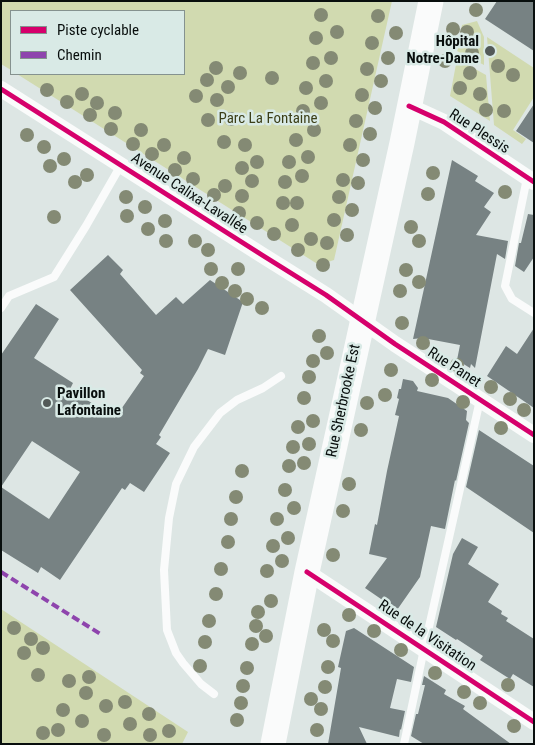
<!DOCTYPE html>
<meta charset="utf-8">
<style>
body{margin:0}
#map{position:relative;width:535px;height:745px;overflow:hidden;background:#dde6e4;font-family:"Roboto Condensed",sans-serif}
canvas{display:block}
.frame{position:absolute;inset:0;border:2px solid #080e0d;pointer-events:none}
.legend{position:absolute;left:10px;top:10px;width:175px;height:65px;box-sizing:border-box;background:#d9eae6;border:1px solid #85928f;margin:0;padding:6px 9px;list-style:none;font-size:15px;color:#080e0d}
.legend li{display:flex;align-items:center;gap:10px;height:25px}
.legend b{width:25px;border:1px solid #85928f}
</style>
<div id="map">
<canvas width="535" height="745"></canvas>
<div class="frame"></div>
<ul class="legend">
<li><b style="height:6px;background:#d6006c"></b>Piste cyclable</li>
<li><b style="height:6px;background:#8e44ad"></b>Chemin</li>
</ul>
</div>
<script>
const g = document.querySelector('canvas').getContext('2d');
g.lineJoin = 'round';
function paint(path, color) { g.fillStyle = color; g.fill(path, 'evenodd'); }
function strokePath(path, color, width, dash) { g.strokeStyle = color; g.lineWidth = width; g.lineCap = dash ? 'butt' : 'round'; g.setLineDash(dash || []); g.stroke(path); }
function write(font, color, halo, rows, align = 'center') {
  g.font = font + ' "Roboto Condensed",sans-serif'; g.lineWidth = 5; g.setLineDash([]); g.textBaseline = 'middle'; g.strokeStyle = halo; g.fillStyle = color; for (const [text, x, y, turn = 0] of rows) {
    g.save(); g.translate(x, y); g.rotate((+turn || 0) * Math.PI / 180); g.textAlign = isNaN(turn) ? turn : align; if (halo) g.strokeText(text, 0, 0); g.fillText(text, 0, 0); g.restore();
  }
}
paint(new Path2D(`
 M1,1H392L334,260L319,265L17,74H184V11H11V70L1,64Z
 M477,21L484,37V65L457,51L462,25Z
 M487,37L534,68V97L513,130L526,139L522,144L494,125Z
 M457,59L486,75L490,121L450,96Z
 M1,609L188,732L182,744H1Z`), '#d1dab0');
paint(new Path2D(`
 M497,1H534V51L485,19Z
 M534,104V143L516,131Z
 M452,160L478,176L475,181L494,193L484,207L491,212L476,235L508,241L505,259L497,254L475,368L471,364L470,368L457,360L460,345L423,338L413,339Z
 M528,214L534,215V257L524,272L515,266L519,243H521Z
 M108,255L123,270L120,274L156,315L176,297L183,304L210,280L243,302L225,355L208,349L198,369L159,435L161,437L156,444L170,453L144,492L130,483L125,490L122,488L60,580L41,567L38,573L1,550V355L36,304L59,319L34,358L73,383L70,389L115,418L144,376L140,373L142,370L70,290ZM32,441L80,472L49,519L1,487Z
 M534,328V408L487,376L506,346L517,354Z
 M403,379L413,381L418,388L417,391L448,398L467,411L466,420L469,423L456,481L455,480L445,529L431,526L420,577L397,610L365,588L387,558L369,554L375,524L377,525L387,471L399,416L395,415L399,399L397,398L399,389H401Z
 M479,430L534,466V533L466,487Z
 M462,538L478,547L468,564L499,584L488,602L502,611L501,614L508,618L506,621L534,639V687L513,674L510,679L480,660L483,656L457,639L456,640L436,627L453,554Z
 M354,628L414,667L411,682L397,679L390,708L405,711L401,730L400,729L399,737L359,727L367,744H328L341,668L338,667L346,631Z
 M424,676L446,690L444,694L465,706L463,709L511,744H424L411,736L416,714H418L425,685H422Z`), '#778283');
strokePath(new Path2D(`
 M527,178L505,286L512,299L534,313
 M1,308L9,296L54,277L86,226L121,165
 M214,694L201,684L183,663L176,653L167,630L164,570L169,518L176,484L194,447L220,413L237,400L263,388L281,376
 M404,744L424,649L480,400`), '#fafbfb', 8);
strokePath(new Path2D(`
 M1,89L262,255L326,295L395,344L534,435
 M409,106L444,122L534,182
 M307,572L534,722`), '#fafbfb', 16);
strokePath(new Path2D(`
 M273,744L307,572L402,143L431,1`), '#fafbfb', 25);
strokePath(new Path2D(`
 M1,572L102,635`), '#8e44ad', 4, [8, 4]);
strokePath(new Path2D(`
 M1,89L262,255L326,295L395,344L534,435
 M409,106L444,122L534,182
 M307,572L534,722`), '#d6006c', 5);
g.fillStyle = '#848a74';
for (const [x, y] of [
 [476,10],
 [321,15],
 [378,16],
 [453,29],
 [337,32],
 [467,32],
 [396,33],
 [316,38],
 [372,43],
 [472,53],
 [331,58],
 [388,58],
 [445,61],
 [313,63],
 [498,66],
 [216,68],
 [367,69],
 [240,73],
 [470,73],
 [513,75],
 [272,78],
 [207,80],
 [326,81],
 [381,81],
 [228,87],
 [306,88],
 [460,88],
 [47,90],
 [82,94],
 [480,94],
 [362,95],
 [196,96],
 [217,100],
 [67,102],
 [97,103],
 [321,103],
 [375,108],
 [486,110],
 [303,111],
 [504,111],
 [115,113],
 [90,115],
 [231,119],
 [208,120],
 [356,121],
 [111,129],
 [141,130],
 [314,130],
 [370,134],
 [27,135],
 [296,140],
 [224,142],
 [133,144],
 [164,145],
 [245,145],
 [350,145],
 [44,147],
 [152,154],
 [308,157],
 [184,158],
 [64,159],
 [363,160],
 [257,162],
 [289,162],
 [50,166],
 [242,168],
 [175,170],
 [433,173],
 [87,175],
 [302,176],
 [193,179],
 [343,180],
 [252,181],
 [75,182],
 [285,182],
 [358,183],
 [225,186],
 [505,192],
 [428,194],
 [214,195],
 [242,196],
 [126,197],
 [339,197],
 [283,203],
 [297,203],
 [145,207],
 [352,210],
 [239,213],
 [127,216],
 [54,217],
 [334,220],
 [165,221],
 [257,223],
 [292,225],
 [411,227],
 [148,229],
 [274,234],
 [347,235],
 [311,239],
 [166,241],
 [195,241],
 [419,241],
 [327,243],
 [208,250],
 [298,250],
 [323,265],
 [211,269],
 [238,269],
 [406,270],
 [419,282],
 [222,283],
 [235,291],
 [400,291],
 [247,299],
 [262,308],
 [402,323],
 [319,336],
 [423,343],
 [327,353],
 [313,361],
 [457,365],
 [391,370],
 [309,377],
 [432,380],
 [491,387],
 [385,395],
 [304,398],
 [510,399],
 [463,402],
 [367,403],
 [524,410],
 [313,421],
 [298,427],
 [501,428],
 [361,430],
 [309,444],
 [293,447],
 [304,463],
 [289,466],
 [242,471],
 [349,484],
 [285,490],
 [236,497],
 [294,508],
 [343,511],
 [231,519],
 [277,519],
 [288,538],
 [228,542],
 [273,546],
 [333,555],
 [282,561],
 [221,569],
 [267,571],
 [216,594],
 [271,601],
 [258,612],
 [349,615],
 [209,621],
 [256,626],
 [14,628],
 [324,630],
 [374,631],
 [266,636],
 [31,639],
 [333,641],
 [205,642],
 [252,644],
 [43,648],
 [401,650],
 [24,653],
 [200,666],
 [328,667],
 [247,668],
 [435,673],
 [38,675],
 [89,677],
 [69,681],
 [508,685],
 [243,686],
 [325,687],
 [464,692],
 [86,693],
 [311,699],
 [125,702],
 [241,703],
 [480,703],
 [106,706],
 [321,709],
 [63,710],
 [149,714],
 [237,720],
 [82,721],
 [130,724],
 [514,726],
 [58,730],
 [317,730],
 [169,731],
 [43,733],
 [104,735],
 [150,735]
]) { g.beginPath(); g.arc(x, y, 7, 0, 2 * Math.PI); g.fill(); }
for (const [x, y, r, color] of [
 [490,51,6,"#535a58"],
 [47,403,5,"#535a58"]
]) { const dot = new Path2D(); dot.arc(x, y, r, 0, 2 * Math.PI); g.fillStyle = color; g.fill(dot); strokePath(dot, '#d9eae6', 2); }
write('bold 15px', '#080e0d', '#d9eae6', [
 ["Hôpital",479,42],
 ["Notre-Dame",479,59],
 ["Pavillon",57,394,"left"],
 ["Lafontaine",57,411,"left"]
], 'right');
write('15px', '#3c3f18', '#d9eae6', [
 ["Parc La Fontaine",268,119]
]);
write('15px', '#080e0d', '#d9eae6', [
 ["Rue Plessis",479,132,33],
 ["Avenue Calixa-Lavallée",189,194,33],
 ["Rue Panet",454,368,33],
 ["Rue Sherbrooke Est",344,401,-78],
 ["Rue de la Visitation",427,636,34]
]);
</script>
